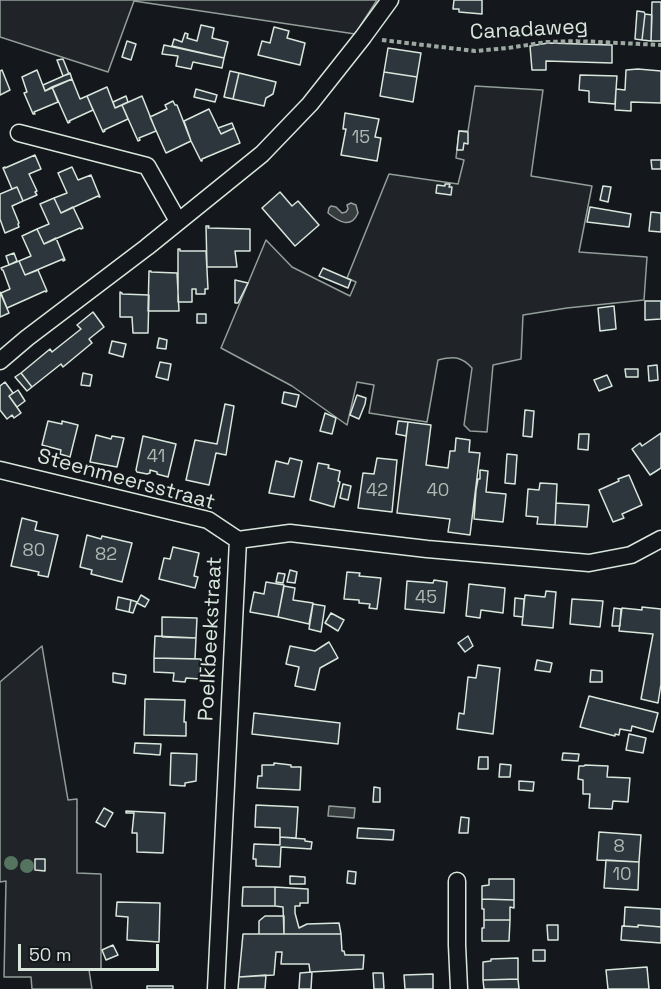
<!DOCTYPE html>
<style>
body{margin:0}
#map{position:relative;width:661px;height:989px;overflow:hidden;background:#14181c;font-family:"Space Grotesk",sans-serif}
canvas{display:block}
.scale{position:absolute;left:18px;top:944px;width:141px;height:27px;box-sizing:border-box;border:3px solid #d8e6dc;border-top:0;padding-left:8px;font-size:18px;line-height:21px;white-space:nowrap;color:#d8e6dc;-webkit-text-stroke:4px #14181c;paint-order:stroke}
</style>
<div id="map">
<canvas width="661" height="989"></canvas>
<div class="scale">50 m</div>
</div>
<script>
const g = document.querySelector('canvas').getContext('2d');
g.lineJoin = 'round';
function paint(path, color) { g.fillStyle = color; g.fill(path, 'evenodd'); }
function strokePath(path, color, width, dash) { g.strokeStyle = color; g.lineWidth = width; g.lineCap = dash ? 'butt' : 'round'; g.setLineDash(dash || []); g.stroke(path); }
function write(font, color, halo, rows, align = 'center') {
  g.font = font + ' "Space Grotesk",sans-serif'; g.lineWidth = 4.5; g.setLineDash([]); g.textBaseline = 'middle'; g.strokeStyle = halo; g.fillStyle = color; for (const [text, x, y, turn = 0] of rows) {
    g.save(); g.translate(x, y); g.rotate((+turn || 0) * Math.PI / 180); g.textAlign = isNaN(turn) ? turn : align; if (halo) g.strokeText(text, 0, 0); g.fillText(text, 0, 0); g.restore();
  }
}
const green = new Path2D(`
 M0,0H377L355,34L134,1L108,72L0,37Z
 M475,86L543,90L531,176L592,186L579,252L647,257L644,300L567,308L523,315L521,359L493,365L487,432L470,431L464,425L472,368C461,356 453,356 438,360L427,422L369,413L374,385L357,382L347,425L292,386L221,348L266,240L292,267L350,296L356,282L347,278L389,174L458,184L464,160L456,158L459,131H468Z
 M42,646L68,800L77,799V873L101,874V969L89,970L92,989H32L31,977H4L6,881L0,882V682Z`);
paint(green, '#202428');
strokePath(green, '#939e99', 1.5);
const water = new Path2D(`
 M351,203L356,205L358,213C351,229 339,222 328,213L329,208L331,206L336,207L342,213L346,212L348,209L347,205Z
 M329,806L355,808L354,818L328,816Z`);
paint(water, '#363b3e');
strokePath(water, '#939e99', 1.5);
const building = new Path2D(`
 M454,0H482V14L459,12V9H453Z
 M652,2H661V41H651Z
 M637,11L644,12L645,14L642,40L635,39Z
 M645,14L652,15L651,41L642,40Z
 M201,25L214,28L212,38L228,42L224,58L172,46L174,39L182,42L185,33L188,34L187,38L197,41Z
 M274,27L289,31L287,38L305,43L300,65L258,55L262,41L270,43Z
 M127,41L136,44L131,60L122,57Z
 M548,43L612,45V63L546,61V70H532L530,46Z
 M164,45L224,58L222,68L193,62L191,69L176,66L178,56L162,54Z
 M388,48L421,53L417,77L384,72Z
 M63,59L69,74L63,76L57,60Z
 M638,69L661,71V103L631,102V111L615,110L616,89L625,90L626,70Z
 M2,70L10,90L0,95V71Z
 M37,70L45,91L52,87L58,102L34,112L35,114H33L24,93L27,92L22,77Z
 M230,71L239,73L233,99L224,97Z
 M384,72L417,77L413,102L380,96Z
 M70,73L72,79L45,91L43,85Z
 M239,73L276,82L273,94L266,98L264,106L233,99Z
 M580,75L617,76L615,104L589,102V91L579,90Z
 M72,79L80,99L87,96L93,110L69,121L70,122L68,123L52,87Z
 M107,87L115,108L122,105L128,119L104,130L105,131L103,132L87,96Z
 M196,89L217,95L215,102L194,97Z
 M126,96L128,102L115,108L113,102Z
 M142,96L156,131L139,138L140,140L138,141L122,105Z
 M173,101L175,105H177L191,141L166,153L150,117L167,109L165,105Z
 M209,109L221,134L234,128L240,143L202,159V161H201L191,141L184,121Z
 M345,113L379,119L375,137L381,138L377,161L341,155L346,129H343Z
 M232,123L234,128L221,134L218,128Z
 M459,131L468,132V144L464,143L463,150H457Z
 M35,155L41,169L29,174L37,191L35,192L37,195L23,201L17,187L12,189L3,168L5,167V168Z
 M651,160H661V169H652Z
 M72,167L78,180L91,175L100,197H99L98,196L61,213L54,198L67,193L58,173Z
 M445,184H450L449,187H452L451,195L436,193L437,185L445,186Z
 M603,186L611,187L608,202L600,200Z
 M17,187L23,201L12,206L19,223L18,224L19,227L5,233L0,219V194Z
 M280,192L292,206L298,201L319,225L295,246L262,208Z
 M54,198L61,213L73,207L83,228L81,229L80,228L44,244L37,229L49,224L40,204Z
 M590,207L631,214L629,227L587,222Z
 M651,212L661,213V232L649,231Z
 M206,226H209L208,228L250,229V251H235L237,267H207Z
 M37,229L44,244L56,238L65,260L63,261V259L25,275L19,261L31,256L22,236Z
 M178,249H180V251H206L208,289H205V294H196V289H192V302H178Z
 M14,253L17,261L9,265L6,256Z
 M19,261L25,275L38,270L47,291L46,292L45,291L7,308L1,293L10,289L3,270H2L1,268Z
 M323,268L351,280L348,288L319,276Z
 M149,271H151V272L177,273L179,311H148Z
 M235,280L248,283L238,303H235Z
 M0,292L9,313L0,317Z
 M120,292L122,293V294L149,295L148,333H133L132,317H120Z
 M645,301H661V319L645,320Z
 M614,306L616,329L600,331L598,308Z
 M93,312L104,327L89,339L92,343L63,367L61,364L32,387L21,373L50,349L52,352L81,329L77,325Z
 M197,314H206V323H197Z
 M159,338L167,340L166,349L157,348Z
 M112,341L126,344L123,357L109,353Z
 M160,362L171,364L168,380L156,377Z
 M657,365L658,380L649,381L648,366Z
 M625,369H638V377H626Z
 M21,373L32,387L27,391L15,377Z
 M83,373L92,375L90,386L81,385Z
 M607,375L612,386L599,391L594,380Z
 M5,382L13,393L9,396L21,413L14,418L12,415L7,419L0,410V386Z
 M18,390L25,401L17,407L9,396Z
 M284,392L299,395L296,407L282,403Z
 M357,395L366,398L365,404L359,419L350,415Z
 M225,404L234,406L226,455L216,453L209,485L186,480L195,440L217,444Z
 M525,410L534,411L532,437L523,436Z
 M325,413L336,418L332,434L320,431Z
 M48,421L62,424V421L78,425L70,457L60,454L61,450L42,445Z
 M398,421L408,422L406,436L396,434Z
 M408,422L431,425L426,465L448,468L450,451H455L456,438L470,440L469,452L480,453L470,535L448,532L450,519L397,513Z
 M661,433V468L650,475L632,449L640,443L642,446Z
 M579,434H589L588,450L578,449Z
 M96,435L111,439L112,436L124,438L117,467L90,462Z
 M143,436L176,444L168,477L157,474V472L150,470V473L147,474L137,472L136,470Z
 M507,454L517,455L515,484L505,483Z
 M290,458L302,461L294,497L269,493L276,461L288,464Z
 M377,458L397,460L392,512L358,508L363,473L374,474Z
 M318,463L329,465L328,468L340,471L338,481L340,482L334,507L310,500Z
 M480,470L488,471L486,492L506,494L503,522L474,519L476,490L478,479H480Z
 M629,475L642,505L622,514L624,518L613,522L599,490L619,481L618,479Z
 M540,483L557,484L555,525L537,524L538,517L526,516L528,489L539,490Z
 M343,484L351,486L348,500L340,498Z
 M556,503L589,505L587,527L555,525Z
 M22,518L37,522L35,530L58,535L48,577L38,575L39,572L11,566Z
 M87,535L101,539L102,536L132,543L122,582L91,574L92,570L80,567Z
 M173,547L199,553L194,576L198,577L195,588L159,579L164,558L170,559Z
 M290,570L297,572L295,583L287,582Z
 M347,572L360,573L359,576L381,578L377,609L369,608L370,604L359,603V600L344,599Z
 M278,573L285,574L283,583L276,582Z
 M434,580L447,582L444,613L405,609L407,581L433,583Z
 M266,582L284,585L278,617L250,612L254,592L264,594Z
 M469,584L505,588L503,613L481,610L480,618L466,616Z
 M284,586L295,588L293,600L313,603L309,624L278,617Z
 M546,591L556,592L553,628L522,625L525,595L545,597Z
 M141,595L149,600L145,607L137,603Z
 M118,597L131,600L129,612L116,609Z
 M515,598L524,599L523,617L514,616Z
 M572,599L603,601L600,627L570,624Z
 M131,600L137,602L133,613L129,612Z
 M313,604L325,606L321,632L309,629Z
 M642,607L661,609V684L658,703L641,699L653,634L619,631L622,608L642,610Z
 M614,608L621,609L620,626H612Z
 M331,613L344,620L338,631L325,623Z
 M162,617L197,618L196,638L162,637Z
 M155,636L196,638L195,659L154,658Z
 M468,636L473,646L465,652L458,643Z
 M329,642L338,658L320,668L315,690L295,686L299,667L286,664L290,646L315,651Z
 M154,658L201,659L200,679L186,678L185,682L173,681L174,673L154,672Z
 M537,660L552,663L550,672L535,670Z
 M478,665L500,668L493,734L457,729L459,713L464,714L468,677L476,678Z
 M591,670L602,671V682H590Z
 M113,673L126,675L125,684L113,682Z
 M589,696L658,713L653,732L632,726L631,731L620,729L619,735L615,734V736L580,727Z
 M145,699L185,700L184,722H186V736L144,735Z
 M254,713L340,723L338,744L252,734Z
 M629,734L646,738L643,753L626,750Z
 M135,743L161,744L160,755L134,753Z
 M171,753L197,754L196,781L185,783V786L170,785Z
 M563,753L579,754L578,761L562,760Z
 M479,757H488V769H478Z
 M274,763L291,765V767H301L300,790L257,788L258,776H262V765H274Z
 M500,764L511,765L510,777H499Z
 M585,765L608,766L607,777L630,778L628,802L613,801L612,809L589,808L590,794H583V780L578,779L579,766H584Z
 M519,781L534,782L533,791L519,790Z
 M374,787L380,788V802H373Z
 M256,805L298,807L296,838L280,837V828L255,827Z
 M104,808L113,813L105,827L96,822Z
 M126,811L165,813L163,853L137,852V833H132L134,813H126Z
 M461,817L469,818L468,833H459Z
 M358,828L394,830L393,840L357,838Z
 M599,832L641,835L639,862L597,860Z
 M280,837L305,839V841L312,842L311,849L281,847L280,867L256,866V859H253L254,844L280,845Z
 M35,859H45V871L35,870Z
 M606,860L639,862L638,890L604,888Z
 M348,871L356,872L355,884L347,883Z
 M290,876L305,877V884H290Z
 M489,879H514V900L482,899V886L489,885Z
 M243,887H275V906H242Z
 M275,887L308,889V903H300V906H295V913L299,928L307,924L339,923L341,934H284L283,907L275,906Z
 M482,899L514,900V908L510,907V920H484V909H482Z
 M117,902L160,903L159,942L127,940L128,917L116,916Z
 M625,907L661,909V927L638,925V927L624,926Z
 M265,916H284V934H259V921Z
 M484,920H510L509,941H482V928H484Z
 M547,925H558V940H548Z
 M638,925L661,927V943L621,940L622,926L638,927Z
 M243,934H341L342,951H344L345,955H364L363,969L310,972L309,964H281L282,952H276L274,975L239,977Z
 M113,945L118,955L106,960L102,950Z
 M533,950H545V961H533Z
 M518,958V979L483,980V962L491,961V959Z
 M647,967L649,989H608L606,970Z
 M312,972L311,989H299L300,973Z
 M373,973H383L384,989H374Z
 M433,974V989H405L404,975Z
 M266,975L265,989H238L239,977Z
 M518,979L519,989H484L483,980Z
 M147,986H173V989H147Z`);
paint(building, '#2c363c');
strokePath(building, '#d8e6dc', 1.5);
const minor = new Path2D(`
 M19,133L147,166L178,221
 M0,361L27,338L147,247L262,154L310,104L363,37L390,0
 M0,470L208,520L238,540
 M238,540L290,533L427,549L589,563L631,555L661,539
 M457,881V945L459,989
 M216,989L238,540`);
strokePath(minor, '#d8e6dc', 19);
strokePath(new Path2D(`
 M382,40L475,51L508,48L547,42L579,41L661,45`), '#9da8a2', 4, [4.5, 3]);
strokePath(minor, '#14181c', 16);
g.fillStyle = '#55745f';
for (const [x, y] of [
 [11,863],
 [27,866]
]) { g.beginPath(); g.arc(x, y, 7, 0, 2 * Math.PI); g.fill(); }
write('18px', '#adbab4', null, [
 ["15",361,138],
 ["41",156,457],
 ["42",377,491],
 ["40",438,491],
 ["80",34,551],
 ["82",106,555],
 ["45",426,598],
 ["8",619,847],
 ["10",622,875]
]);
write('21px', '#d8e6dc', '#14181c', [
 ["Canadaweg",529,30,-3],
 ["Steenmeersstraat",126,480,15],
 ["Poelkbeekstraat",211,639,-87]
]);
</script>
